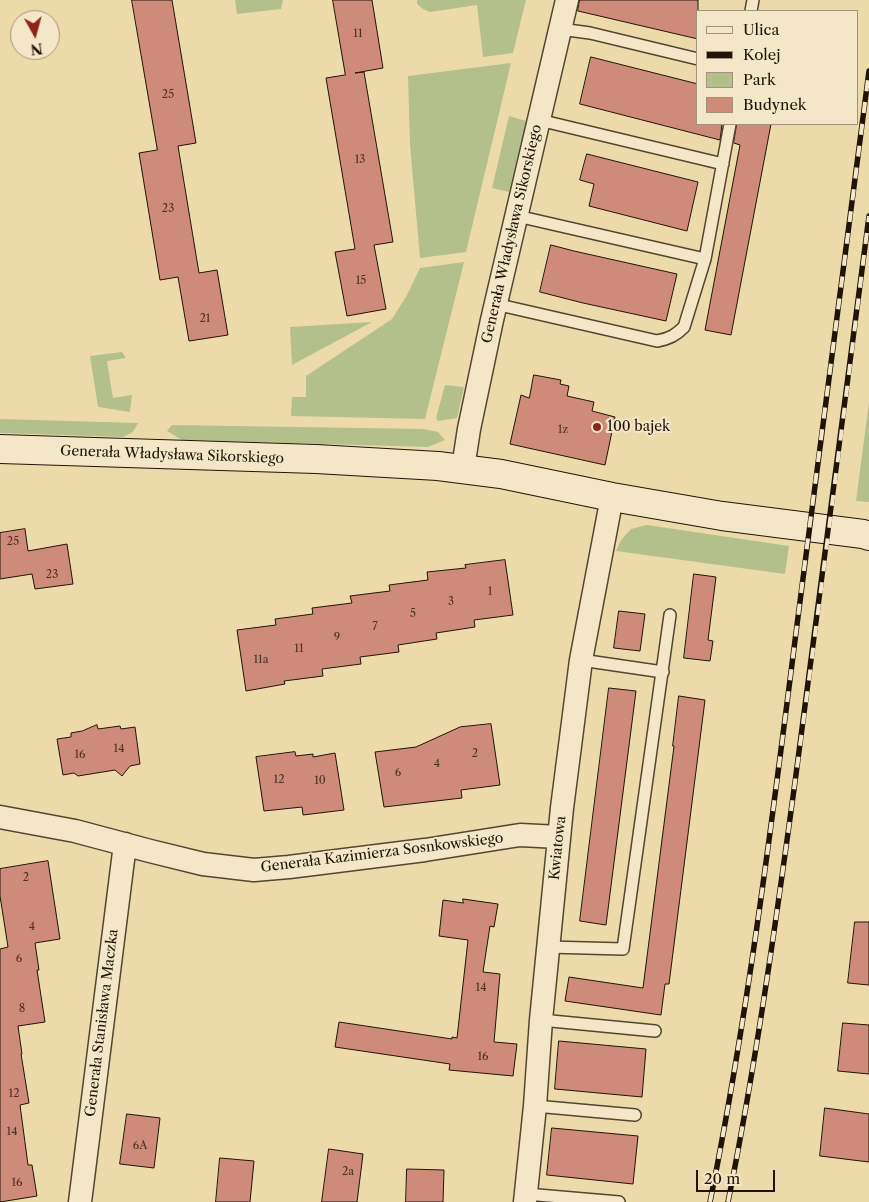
<!DOCTYPE html>
<meta charset="utf-8">
<style>
body{margin:0}
#map{position:relative;width:869px;height:1202px;overflow:hidden;background:#eddaab;font-family:"Libre Caslon Text",serif}
canvas{display:block}
.legend{position:absolute;left:696px;top:10px;width:162px;height:115px;box-sizing:border-box;background:#f3e7c8;border:1px solid #9f937b;margin:0;padding:6px 9px;list-style:none;font-size:15px;color:#201408}
.legend li{display:flex;align-items:center;gap:10px;height:25px}
.legend b{width:25px;border:1px solid #9f937b}
.north{position:absolute;left:10px;top:10px;width:50px;height:50px;box-sizing:border-box;background:#f3e7c8;border:1px solid #9f937b;border-radius:50%;rotate:173deg;font-size:14px;font-weight:700;line-height:20px;text-align:center;color:#201408}
.north::after{content:'';display:block;margin:auto;width:18px;height:22px;background:#8f2418;clip-path:polygon(50% 0,100% 100%,50% 72%,0 100%)}
.scale{position:absolute;left:696px;top:1170px;width:79px;height:22px;box-sizing:border-box;border:2px solid #201408;border-top:0;padding-left:6px;font-size:15px;line-height:18px;white-space:nowrap;color:#201408;-webkit-text-stroke:4px #f3e7c8;paint-order:stroke}
</style>
<div id="map">
<canvas width="869" height="1202"></canvas>
<ul class="legend">
<li><b style="height:6px;background:#f3e7c8"></b>Ulica</li>
<li><b style="height:6px;background:#201408"></b>Kolej</li>
<li><b style="height:14px;background:#b4c08c"></b>Park</li>
<li><b style="height:14px;background:#cf8b79"></b>Budynek</li>
</ul>
<div class="north">N</div>
<div class="scale">20 m</div>
</div>
<script>
const g = document.querySelector('canvas').getContext('2d');
g.lineJoin = 'round';
function paint(path, color) { g.fillStyle = color; g.fill(path, 'evenodd'); }
function strokePath(path, color, width, dash) { g.strokeStyle = color; g.lineWidth = width; g.lineCap = dash ? 'butt' : 'round'; g.setLineDash(dash || []); g.stroke(path); }
function write(font, color, halo, rows, align = 'center') {
  g.font = font + ' "Libre Caslon Text",serif'; g.lineWidth = 4; g.setLineDash([]); g.textBaseline = 'middle'; g.strokeStyle = halo; g.fillStyle = color; for (const [text, x, y, turn = 0] of rows) {
    g.save(); g.translate(x, y); g.rotate((+turn || 0) * Math.PI / 180); g.textAlign = isNaN(turn) ? turn : align; if (halo) g.strokeText(text, 0, 0); g.fillText(text, 0, 0); g.restore();
  }
}
paint(new Path2D(`
 M235,0H283L281,9L237,14Z
 M417,0H526L513,53L483,57L477,5L430,12L423,9L417,4Z
 M511,63L466,252L420,258L410,145L408,76Z
 M509,116L526,121L509,192L492,188Z
 M464,262L425,419L291,416L292,397H306V376L392,319L407,295L420,268Z
 M372,322L292,365L290,327Z
 M122,352L126,358L107,361L113,398L132,395L130,412L98,407L90,356Z
 M445,385L464,387L457,418L438,421L436,418Z
 M869,402V502L856,501Z
 M0,419L138,423L133,432L123,437L0,433Z
 M172,425L424,429L438,432L445,440L428,447L182,440L167,431Z
 M647,525L789,546L785,574L616,551L621,540L631,529Z`), '#b4c08c');
const building = new Path2D(`
 M132,0H172L196,143L178,146L199,273L217,270L228,335L189,341L178,277L160,280L139,153L157,150Z
 M333,0H372L383,68L355,73L364,72L393,242L374,245L386,309L347,316L335,252L355,249L326,78L345,75Z
 M580,0H698V39L578,11Z
 M591,57L698,84V124H722L720,140L580,104Z
 M737,124H771L731,335L705,330L740,145L734,143Z
 M587,154L698,182L687,231L589,206L594,184L580,180Z
 M551,245L574,251L677,274L666,321L583,303L540,292Z
 M534,375L561,380L560,384L569,386L567,396L594,402L592,411L615,417L605,465L510,444L521,395L529,398Z
 M25,529L28,551L67,544L73,584L35,589L32,574L0,579V533Z
 M505,560L513,615L474,620L475,627L436,633L437,639L398,645L399,652L360,657L361,664L322,669L323,676L284,681L285,684L246,691L237,630L276,625L275,619L313,614L312,608L352,603L350,596L390,591L389,585L428,580L427,572L466,568L465,565Z
 M694,574L716,577L708,640L713,641L710,661L684,658Z
 M619,611L645,614L640,651L614,648Z
 M609,688L636,691L606,925L580,921Z
 M679,696L705,700L669,984H665L661,1015L565,1001L569,977L643,988L674,746H673Z
 M491,724L500,785L461,790L462,798L384,807L375,752L416,747L460,727Z
 M97,725L98,729L120,726L121,729L135,727L140,764L130,766L122,776L115,770L78,776L74,773L63,775L57,739L71,737V733L82,731Z
 M295,752L296,756L313,754V757L335,753L344,810L303,815L302,807L264,811L256,757Z
 M48,861L60,939L35,943L39,970H37L45,1022L18,1026L22,1054H21L29,1103L20,1105L28,1165H32L37,1196L0,1202V949L8,947L0,896V869Z
 M463,899L498,904L494,927L490,926L483,972L500,974L494,1042L517,1044L513,1076L449,1070L450,1064L335,1047L339,1022L452,1039V1037L457,1038L468,940L439,936L443,900L463,903Z
 M855,922H869V985L848,983Z
 M843,1023L869,1025V1074L838,1071Z
 M559,1041L646,1049L642,1097L555,1089Z
 M825,1108L869,1114V1162L820,1156Z
 M127,1114L160,1118L154,1168L120,1164Z
 M552,1128L638,1136L633,1184L547,1175Z
 M329,1149L363,1154L357,1202H322Z
 M220,1158L254,1161L250,1202H216Z
 M407,1169L444,1170L443,1202H406Z`);
paint(building, '#cf8b79');
strokePath(building, '#201408', 1);
const lane = new Path2D(`
 M751,11L753,0
 M560,29L590,33L698,59
 M539,120L723,164
 M517,216L705,259
 M495,304L657,341C669,339 676,335 684,327L705,259L730,124
 M581,660L663,672
 M548,947L623,949L670,615
 M541,1020L655,1031
 M535,1106L635,1115
 M526,1194L619,1202`);
const street = new Path2D(`
 M463,468L469,429L492,320L567,0
 M0,817L75,831L150,851L203,864L254,870L289,867L425,850L520,835L559,837
 M80,1202L125,844
 M525,1202L535,1106L541,1020L562,808L581,660L612,497`);
const secondary = new Path2D(`
 M0,449L316,459L438,466L501,474L612,497L722,516L863,534L869,536`);
strokePath(lane, '#534631', 14);
strokePath(street, '#534631', 25);
strokePath(secondary, '#201408', 30);
strokePath(lane, '#f3e7c8', 11);
strokePath(street, '#f3e7c8', 22);
strokePath(secondary, '#f3e7c8', 28);
const rail = new Path2D(`
 M710,1202C749,1009 773,813 798,617C821,435 846,253 869,71
 M728,1202C756,1063 776,922 795,782C821,594 845,405 869,216`);
strokePath(rail, '#201408', 5.5);
strokePath(rail, '#f3e7c8', 4, [11]);
for (const [x, y, r, color] of [
 [597,427,5,"#8f2418"]
]) { const dot = new Path2D(); dot.arc(x, y, r, 0, 2 * Math.PI); g.fillStyle = color; g.fill(dot); strokePath(dot, '#f3e7c8', 2); }
write('11px', '#4c3224', null, [
 ["11",358,34],
 ["25",168,95],
 ["13",360,160],
 ["23",168,209],
 ["15",361,281],
 ["21",205,319],
 ["1z",563,430],
 ["25",13,542],
 ["23",52,575],
 ["1",490,592],
 ["3",451,602],
 ["5",413,614],
 ["7",375,627],
 ["9",337,638],
 ["11",299,649],
 ["11a",261,660],
 ["14",119,749],
 ["2",475,754],
 ["16",80,755],
 ["4",437,764],
 ["6",398,773],
 ["12",279,780],
 ["10",320,781],
 ["2",26,878],
 ["4",32,927],
 ["6",19,959],
 ["14",481,988],
 ["8",22,1009],
 ["16",483,1057],
 ["12",14,1094],
 ["14",12,1132],
 ["6A",140,1146],
 ["2a",348,1172],
 ["16",17,1183]
]);
write('14px', '#201408', '#f3e7c8', [
 ["Generała Władysława Sikorskiego",512,234,-77],
 ["Generała Władysława Sikorskiego",172,455,2],
 ["Kwiatowa",558,848,-84],
 ["Generała Kazimierza Sosnkowskiego",382,853,-7],
 ["Generała Stanisława Maczka",102,1023,-83]
]);
write('14px', '#201408', '#f3e7c8', [
 ["100 bajek",607,427]
], 'left');
</script>
